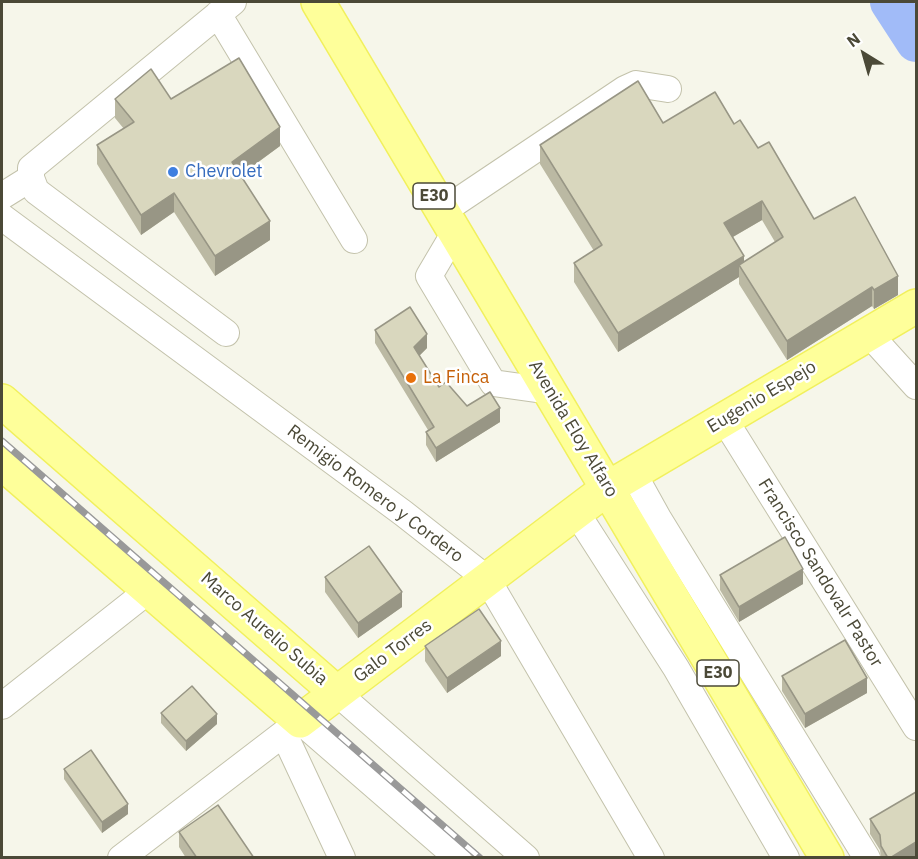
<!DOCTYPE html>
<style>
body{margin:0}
#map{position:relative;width:918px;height:859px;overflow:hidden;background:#f6f6ea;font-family:"IBM Plex Sans",sans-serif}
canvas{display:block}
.frame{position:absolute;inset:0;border:3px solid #4b4937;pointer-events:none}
.north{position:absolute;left:834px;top:24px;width:60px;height:60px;-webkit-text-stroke:4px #fff;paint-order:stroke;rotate:323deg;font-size:16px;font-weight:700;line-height:24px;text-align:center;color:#4b4937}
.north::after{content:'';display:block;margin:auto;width:21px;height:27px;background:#4b4937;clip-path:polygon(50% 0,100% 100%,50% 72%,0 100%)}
</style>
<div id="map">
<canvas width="918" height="859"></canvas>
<div class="frame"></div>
<div class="north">N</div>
</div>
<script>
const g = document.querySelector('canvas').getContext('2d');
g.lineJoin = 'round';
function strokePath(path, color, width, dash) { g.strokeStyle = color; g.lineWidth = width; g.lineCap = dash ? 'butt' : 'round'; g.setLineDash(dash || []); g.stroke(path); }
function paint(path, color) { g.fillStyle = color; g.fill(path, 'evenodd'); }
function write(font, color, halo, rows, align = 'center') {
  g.font = font + ' "IBM Plex Sans",sans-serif'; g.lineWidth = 5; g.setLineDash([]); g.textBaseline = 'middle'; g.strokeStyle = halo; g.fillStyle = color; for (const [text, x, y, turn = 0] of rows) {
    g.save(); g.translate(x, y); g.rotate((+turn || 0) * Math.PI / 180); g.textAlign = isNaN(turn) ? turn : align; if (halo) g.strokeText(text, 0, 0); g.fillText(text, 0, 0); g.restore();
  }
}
strokePath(new Path2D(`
 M890,2L916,42`), '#a1bbf8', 40);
const minor = new Path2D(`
 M218,14L354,240
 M2,196L31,178
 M443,211L625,89L636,84L668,89
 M2,217L403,513L487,579L651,858
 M455,232L429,276L493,383L550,391
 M226,333L36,191L31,178V168L233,2
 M869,334L916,386
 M724,419L916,727
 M633,473L658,518L867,858
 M576,512L676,668L786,858
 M337,693L526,858
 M2,706L149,590
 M284,734L342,858
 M121,858L300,721L458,858`);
const major = new Path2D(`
 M318,2L827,858
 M2,401L337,693
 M2,463L300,721L608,488L916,306`);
strokePath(minor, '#c3c2ab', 28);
strokePath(major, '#f1f05d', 36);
strokePath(minor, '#fff', 26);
strokePath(major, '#feff9a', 33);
const rail = new Path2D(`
 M2,441L480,858`);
strokePath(rail, '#999', 7);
strokePath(rail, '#fff', 4.5, [14]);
paint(new Path2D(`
 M115,99H171L280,146L241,175L270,240L215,276L174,212L141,235L97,164V145L124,129L115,118Z
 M663,123L734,124L758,148L814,219L898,295L874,309L872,306L787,360L739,284V277L618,352L574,282V263L594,251L540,164V145ZM762,220L775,242L744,262L733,237Z
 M375,330L427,348L419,356L439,387L467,406L500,422L436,462L426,445V432L428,430L375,343Z
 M720,575L803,584L739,622L720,590Z
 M325,577L402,607L358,638L325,592Z
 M425,646L501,656L447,693L425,661Z
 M782,676L867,693L805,728L782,691Z
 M161,713L217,724L186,751L161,723Z
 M64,769L128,814L102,833L64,779Z
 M870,819L916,857L881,858L880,850L870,834Z
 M179,832L254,858H186L179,847Z`), '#bbb9a3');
paint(new Path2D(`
 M280,127V146L232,181V162Z
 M174,193V212L141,235V215Z
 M762,201V220L724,242V223Z
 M270,221V240L215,276V256Z
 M744,256V272L739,265V277L618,352V333Z
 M898,276V295L874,309V290Z
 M872,287V306L787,360V341Z
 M427,334V348L414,361V347Z
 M500,408V422L436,462V448Z
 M803,569V584L739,622V607Z
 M402,592V607L358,638V623Z
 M501,641V656L447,693V678Z
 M867,678V693L805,728V714Z
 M217,714V724L186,751V741Z
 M128,804V814L102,833V822Z
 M916,842V857L915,858H890Z`), '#989685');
const building = new Path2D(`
 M239,58L280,127L232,162L270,221L215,256L174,193L141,215L97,145L134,122L115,99L151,69L171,99Z
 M638,81L663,123L715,92L734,124L740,120L758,148L769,142L814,219L855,197L898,276L874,290L872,287L787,341L739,265L783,237L762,201L724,223L744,256L618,333L574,263L602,245L540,145Z
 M410,307L427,334L414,347L439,387L446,382L467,406L490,392L500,408L436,448L426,432L434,427L375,330Z
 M785,537L803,569L739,607L720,575Z
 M369,546L402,592L358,623L325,577Z
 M479,609L501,641L447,678L425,646Z
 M845,640L867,678L805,714L782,676Z
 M192,686L217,714L186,741L161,713Z
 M91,750L128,804L102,822L64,769Z
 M916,792V842L890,858H888L881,846L880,835L870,819Z
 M218,805L254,858H197L179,832Z`);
paint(building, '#d9d7be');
strokePath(building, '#989685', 1.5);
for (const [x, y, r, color] of [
 [173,172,6,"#3f7fe0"],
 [411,378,6,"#e8710a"]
]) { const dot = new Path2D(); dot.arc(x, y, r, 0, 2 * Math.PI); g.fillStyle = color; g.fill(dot); strokePath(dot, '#fff', 2); }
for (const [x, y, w] of [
 [434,196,42],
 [718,673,42]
]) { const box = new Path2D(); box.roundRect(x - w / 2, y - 13, w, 26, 4.5); g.fillStyle = '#fff'; g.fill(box); strokePath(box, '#4b4937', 1.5); }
write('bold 16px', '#4b4937', null, [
 ["E30",434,196],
 ["E30",718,673]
]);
write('18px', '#366cbe', '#fff', [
 ["Chevrolet",185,172]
], 'left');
write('18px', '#c56008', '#fff', [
 ["La Finca",423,378]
], 'left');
write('18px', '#4b4937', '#fff', [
 ["Eugenio Espejo",762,397,-31],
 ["Avenida Eloy Alfaro",573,429,59],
 ["Remigio Romero y Cordero",375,494,37],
 ["Francisco Sandovalr Pastor",820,573,58],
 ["Marco Aurelio Subia",264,629,41],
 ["Galo Torres",393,651,-37]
]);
</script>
